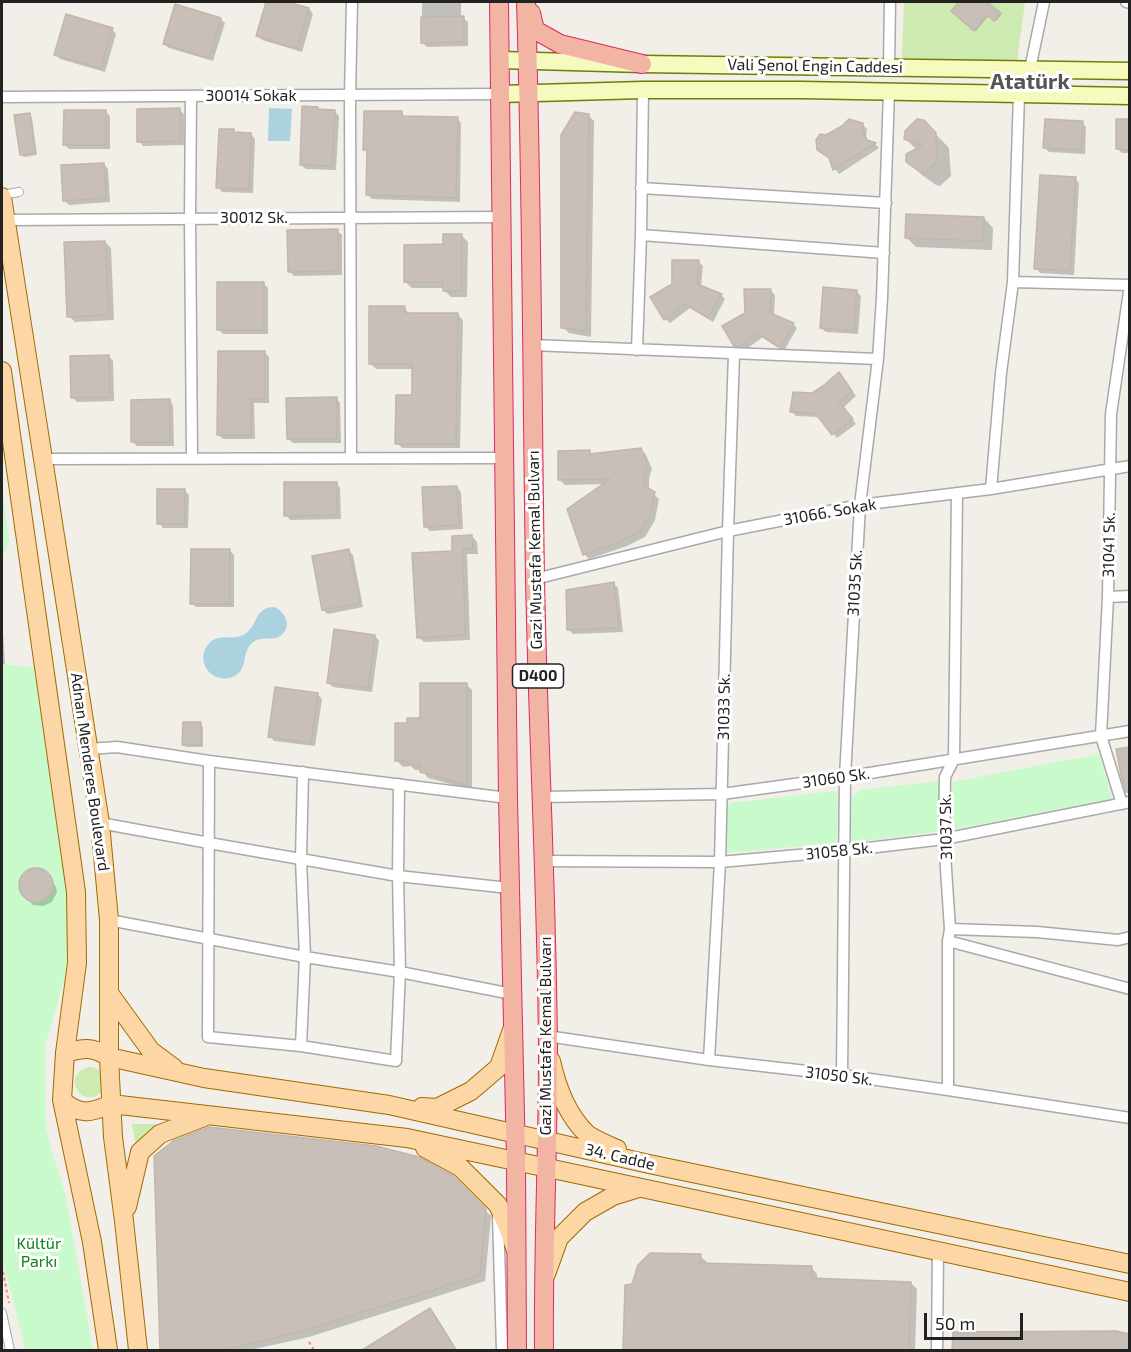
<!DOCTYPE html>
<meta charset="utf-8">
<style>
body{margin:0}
#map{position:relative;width:1131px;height:1352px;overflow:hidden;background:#f2efe9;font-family:"Exo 2",sans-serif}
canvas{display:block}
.frame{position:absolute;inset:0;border:3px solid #222;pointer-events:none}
.scale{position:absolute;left:924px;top:1313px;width:99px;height:27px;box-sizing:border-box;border:3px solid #222;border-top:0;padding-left:8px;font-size:18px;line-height:21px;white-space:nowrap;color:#222;-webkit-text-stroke:4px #fff;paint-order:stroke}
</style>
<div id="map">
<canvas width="1131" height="1352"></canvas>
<div class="frame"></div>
<div class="scale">50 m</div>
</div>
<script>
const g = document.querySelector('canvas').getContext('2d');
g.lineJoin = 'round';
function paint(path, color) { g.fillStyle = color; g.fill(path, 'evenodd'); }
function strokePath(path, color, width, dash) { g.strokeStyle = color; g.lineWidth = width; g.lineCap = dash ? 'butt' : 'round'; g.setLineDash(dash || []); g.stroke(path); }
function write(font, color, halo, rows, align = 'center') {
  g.font = font + ' "Exo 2",sans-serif'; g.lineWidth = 6; g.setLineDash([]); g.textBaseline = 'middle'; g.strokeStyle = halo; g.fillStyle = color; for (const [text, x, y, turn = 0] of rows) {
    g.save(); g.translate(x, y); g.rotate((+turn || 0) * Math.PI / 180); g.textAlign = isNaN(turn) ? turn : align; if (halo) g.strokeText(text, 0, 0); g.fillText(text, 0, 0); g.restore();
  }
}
paint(new Path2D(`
 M904,2H1025L1017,61L902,58Z
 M88,1067H93L102,1072L103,1091C82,1112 60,1075 88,1067Z
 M132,1124H157L137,1152Z`), '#cdebb0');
paint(new Path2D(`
 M2,484L9,540L5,553L2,555Z
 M4,664L34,668L69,898L66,973L45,1046L46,1130L66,1198L93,1350H25L17,1315L2,1258V666Z
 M1099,754L1112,799L955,829L952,782Z
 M940,781L941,831L850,843L852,797L860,790Z
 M835,791L838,795L837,843L726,853V810L730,803Z`), '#c8facc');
paint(new Path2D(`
 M269,108L292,109L290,141H268Z
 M274,607C286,612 293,627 280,636C270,642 259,634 250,645C241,656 249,673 229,678C211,682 196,662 207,646C217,631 233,642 245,634C259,625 253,608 274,607Z`), '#aad3df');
paint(new Path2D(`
 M268,2H282L309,9L313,14L302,52L262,40L258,36Z
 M422,2H461V18H463L468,22V46L427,47L422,42Z
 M961,2H985L1001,15L996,21L989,15L976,31L953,11Z
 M220,19L225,23L213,61L169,48L164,44Z
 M112,29L116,34L105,72L60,59L56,54Z
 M179,109L184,114V145L143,146L139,141Z
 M334,111L339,116L336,170L306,169L301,165Z
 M106,112L110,116V149H69L65,145Z
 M402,113L406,118L457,119L461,123L460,202L372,199L367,194L368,153L364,149Z
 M30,115L32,118L37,155L24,157L21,155Z
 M588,115L594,121L591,337L569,333L563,327Z
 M1130,121V153H1122L1118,149Z
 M924,122L949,148L951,176L940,186L936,185L922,175L907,161L917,150L906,139Z
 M1082,123L1086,127L1085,154L1049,152L1045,148Z
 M862,124L867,129L866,137L869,142L875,144L879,148L839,174L835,169L831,160L818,150L826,137Z
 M234,131L237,134H251L255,139L253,193L222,192L218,187Z
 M104,164L108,169L110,202L69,205L64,200Z
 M1075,179L1079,183L1074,275L1040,273L1036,268Z
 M984,218L993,228L992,250L916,247L906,237Z
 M337,231L342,235V275L294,276L289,271Z
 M461,235L468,242L467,297H451L444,290V288H412L405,282L445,246Z
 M105,242L111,248L114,320L75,322L69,316Z
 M698,261L703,266L701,287L721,295L725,299L713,322L690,308L670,323L665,319L674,285Z
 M264,284L268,288V334H223L219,330Z
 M770,290L775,295L774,316L793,324L797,328L784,351L763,337L745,350H740L735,345L746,314Z
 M856,291L861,296L858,334L826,332L821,328Z
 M404,308L409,313V315H458L463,320L460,448H402L397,443L413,396V369H376L371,364Z
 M265,353L269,357V403H254L255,439H223L218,435Z
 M109,356L113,361L114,401L77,402L72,397Z
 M843,378L856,396L843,408L856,424L837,438L819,417L796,416L792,412Z
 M336,398L340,403L341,443H293L288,439Z
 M169,400L173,405L174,446H137L133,442Z
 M641,449L646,455L652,469L649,478V491L659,499L655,520L645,537L627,546L589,559L584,554L605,484L565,485L559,479L589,452L592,455Z
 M336,483L340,488L341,519L290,520L286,515Z
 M457,487L461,492L463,529L430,531L425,526Z
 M184,490L189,495L188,528H163L159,523Z
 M472,536L477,542L478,554H467L470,640L424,642L418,637L454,553Z
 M348,550L353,555L363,607L328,614L323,610L313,558Z
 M230,551L234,555V607H196L192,603Z
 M613,583L618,588L623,632L573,634L568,629Z
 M2,615L5,664H2Z
 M375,636L379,641L372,692L333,687L328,682Z
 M466,684L472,690V790L428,778L422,770H415L411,766L403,767L396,760L422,719Z
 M317,694L322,699L315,746L274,741L270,736Z
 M200,724L203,727V747H186L183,744Z
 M30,871H41L50,878L56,887L57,892L52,902L43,906L33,905L21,892L20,882L22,877Z
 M155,1157L452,1177L491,1216L485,1281L309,1337L250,1350H161Z
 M700,1256L707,1262L706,1265L811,1267L817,1274V1280L911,1283L917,1289L915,1350H624L627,1286H633Z
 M430,1310L436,1316L457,1350H365Z
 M954,1333L1130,1335V1350H953Z`), '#0003');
const building = new Path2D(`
 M266,2H287L309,8L297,49L256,36Z
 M959,2H987L1001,13L994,21L987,15L974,31L951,11Z
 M175,4L221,18L209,58L163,44Z
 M66,14L113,28L100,68L54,55Z
 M464,16V42L421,43V17Z
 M302,106L318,107V109L335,110L332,166L300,165Z
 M180,108V141L137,142V109Z
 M64,110H106V145H63Z
 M364,111H402V116L458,117L456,198L366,195L367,150H363Z
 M575,112L589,114L586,331L561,328V135Z
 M30,113L35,153L20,155L14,115Z
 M849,119L863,123V131L867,140L876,143L833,170L829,158L817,150L816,140L820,134L826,135L842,126Z
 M917,119L924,120L936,133L937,161L926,172H920L906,162V154L922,146L904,139L905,131Z
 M1045,119L1083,121L1081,150L1043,148Z
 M1116,119H1130V150L1116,149Z
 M219,129H234V132L251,133L249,189L216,188Z
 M104,163L106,198L63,201L61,165Z
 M1040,175L1076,177L1070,271L1034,269Z
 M906,214L984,217L983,241L905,238Z
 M338,229V271L288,272L287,230Z
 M443,234H462V291H443V282H404V245L443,244Z
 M105,241L109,315L67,317L64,242Z
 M672,260H699L697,284L722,294L708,318L685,304L664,320L650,297L672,284Z
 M217,282H264V330H217Z
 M823,287L857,290L854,331L820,328Z
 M744,289H771L770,313L794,323L780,348L757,333L740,346H734L722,326L745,313Z
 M369,306H405V313H458L456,444H395L396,395H412V364H369Z
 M218,351H265V399H251V435H217Z
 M109,355L110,397L71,398L70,356Z
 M839,372L852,391L839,402L853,419L832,435L819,418L813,413L790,412L793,392L812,393L823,386Z
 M337,397V439H287L286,398Z
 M170,399V442H131V400Z
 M641,448L647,463L644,472V486L655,492L650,515L640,531L622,541L583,555L567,509L610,479L558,480V451L590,450V454Z
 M284,482H337V515L284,516Z
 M457,486L459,525L424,527L422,487Z
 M157,489H185V524H157Z
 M472,535L473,549H463L465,635L417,638L412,553L452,551V536Z
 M191,549H230V604H190Z
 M349,549L360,603L322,610L312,556Z
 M614,582L619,628L567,630L566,590Z
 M334,629L375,635L368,688L327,683Z
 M420,683H467V785L420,772V765H407V761H395V723H407V718H420Z
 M275,687L318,693L311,743L268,737Z
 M183,722H201V745H182Z
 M1130,747V792H1126L1121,775L1116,749Z
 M19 885a17 17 0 1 1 34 0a17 17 0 1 1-34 0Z
 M209,1127L376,1146L419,1157L453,1176L486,1209L480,1275L303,1331L238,1347L221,1350H160L154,1156L173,1141Z
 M650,1253L701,1254L700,1263L812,1266L811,1278L911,1282L909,1350H623L625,1285L632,1284L638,1265Z
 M430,1308L456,1350H362Z
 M1116,1331L1130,1334V1350H952L953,1332Z`);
paint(building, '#c7bfb8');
strokePath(building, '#c4b6ab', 1.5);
const pedestrian = new Path2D(`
 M2,195L19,192
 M2,1313L10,1350`);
const minor = new Path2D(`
 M1126,2L1130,3
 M889,67L890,2
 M1030,69L1044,2
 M2,97L500,94
 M191,97L190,218L192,458
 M641,188L886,203
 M6,220L502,217
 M641,235L884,253
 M1013,282L1129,285
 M532,345L878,359
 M637,350L641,235L643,90
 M351,458L350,96L352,2
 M43,459L503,458
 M991,489L1001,373L1013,282L1019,94
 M535,579L728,531L860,505L991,489L1130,466
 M1108,597L1130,596
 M88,749L117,747L209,761L508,798
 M209,761L208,1037L301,1046L396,1061L400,972L398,876L399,784
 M541,797L722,794L845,777L1130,731
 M1122,804L1101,736L1108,597L1111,414L1130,285
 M100,823L209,843L398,876L509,888
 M544,861L720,862L843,851L944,839L1130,802
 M109,920L305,957L400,972L512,994
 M950,929L1037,932L1118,940L1130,937
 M948,941L1130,989
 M547,1036L709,1060L842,1075L948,1090L1130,1118
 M301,1046L305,957L301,859L303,772
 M709,1060L720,862L728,531L734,354
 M842,1075L845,777L860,505L878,359L882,298L889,91
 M948,1090V941L950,929L944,839L945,777L954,759L957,493
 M498,1215L502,1350
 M937,1350L938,1251`);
const secondary = new Path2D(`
 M500,60L642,64L1130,71
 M500,94L643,90H801L1130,96`);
const primary = new Path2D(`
 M2,197L100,823L109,920V1057L113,1137L124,1221L138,1350
 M2,371L76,892L77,963L65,1053L62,1100L92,1242L108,1350
 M109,993L151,1051L174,1068
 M65,1053C83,1048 92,1046 109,1057L204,1078L389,1105L649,1164L1130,1264
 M551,1061C557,1088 567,1115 587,1134C595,1140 608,1145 617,1149
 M62,1100C79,1116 91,1113 111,1104L407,1138L1130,1292
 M422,1107L437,1108L471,1091L499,1067L512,1030
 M425,1148L460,1167L498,1205L509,1230L515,1248
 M127,1207L140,1152L160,1134L204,1117
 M546,1274L559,1238L585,1212L613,1196L639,1188`);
const trunk = new Path2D(`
 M499,2L508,798L516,1161L517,1350
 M526,2C532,194 532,386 535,578C538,736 547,894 548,1052C548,1152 543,1251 544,1350
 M531,13L535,30L560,44L642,64`);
strokePath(pedestrian, '#a9a9a9', 10);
strokePath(minor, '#a9a9a9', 13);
strokePath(secondary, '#707d05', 19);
strokePath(primary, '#a06b00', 20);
strokePath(trunk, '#dc2a67', 20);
strokePath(new Path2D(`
 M2,1266L9,1303
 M309,1342L314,1350`), '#fa8072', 2, [3, 3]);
strokePath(pedestrian, '#fff', 8);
strokePath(minor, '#fff', 10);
strokePath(secondary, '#f7fabf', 16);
strokePath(primary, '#fcd6a4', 18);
strokePath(trunk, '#f2b4a3', 18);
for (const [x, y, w] of [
 [538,676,51]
]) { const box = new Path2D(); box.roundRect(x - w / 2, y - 12, w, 24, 4.5); g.fillStyle = '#fff'; g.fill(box); strokePath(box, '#222', 1.5); }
write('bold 15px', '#222', null, [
 ["D400",538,676]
]);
write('16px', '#222', '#fff', [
 ["Vali Şenol Engin Caddesi",815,66,1],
 ["30014 Sokak",251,96],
 ["30012 Sk.",254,218],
 ["31066. Sokak",830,512,-10],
 ["31041 Sk.",1109,545,-89],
 ["Gazi Mustafa Kemal Bulvarı",535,550,-91],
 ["31035 Sk.",855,583,-87],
 ["31033 Sk.",724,707,-89],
 ["Adnan Menderes Boulevard",90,772,82],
 ["31060 Sk.",836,778,-8],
 ["31037 Sk.",946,827,-91],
 ["31058 Sk.",839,851,-6],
 ["Gazi Mustafa Kemal Bulvarı",546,1036,-90],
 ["31050 Sk.",839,1076,7],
 ["34. Cadde",620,1157,13]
]);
write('16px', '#0c8416', '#fff', [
 ["Kültür",39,1244],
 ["Parkı",39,1262]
]);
write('bold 22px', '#555', '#fff', [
 ["Atatürk",1030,82]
]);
</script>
